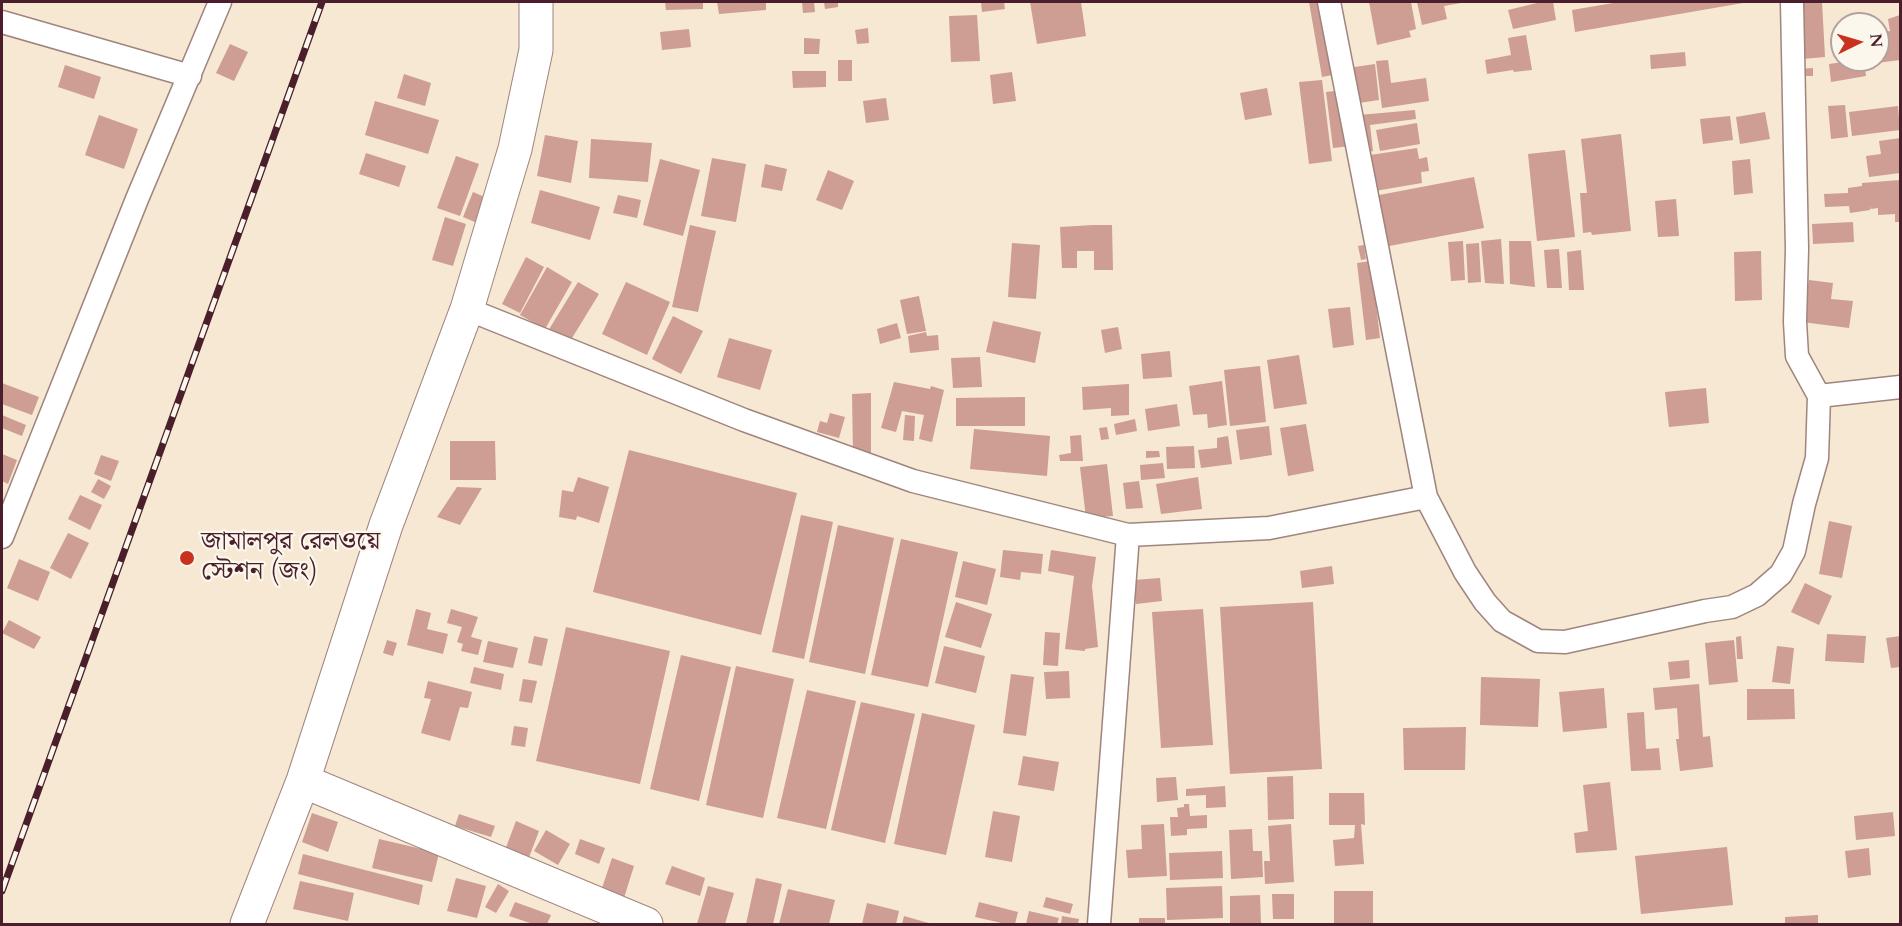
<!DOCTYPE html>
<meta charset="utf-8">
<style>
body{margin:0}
#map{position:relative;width:1902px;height:926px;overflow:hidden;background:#f6e8d2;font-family:Cardo,serif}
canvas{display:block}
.frame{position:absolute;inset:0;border:3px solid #4a1f2b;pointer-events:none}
.north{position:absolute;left:1830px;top:12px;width:60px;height:60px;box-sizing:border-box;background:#fbf7ec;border:2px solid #b4a19f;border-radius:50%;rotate:85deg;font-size:16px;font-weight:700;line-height:24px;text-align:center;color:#4a1f2b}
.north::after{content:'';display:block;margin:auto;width:21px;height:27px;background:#c8321e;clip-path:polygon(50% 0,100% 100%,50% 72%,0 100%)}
</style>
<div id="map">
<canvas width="1902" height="926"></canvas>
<div class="frame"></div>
<div class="north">N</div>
</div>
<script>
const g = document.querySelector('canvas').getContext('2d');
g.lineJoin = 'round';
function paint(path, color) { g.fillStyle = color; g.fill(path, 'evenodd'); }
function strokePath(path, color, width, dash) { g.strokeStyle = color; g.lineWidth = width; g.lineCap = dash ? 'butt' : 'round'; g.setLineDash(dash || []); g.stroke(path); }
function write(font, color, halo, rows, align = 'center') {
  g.font = font + ' Cardo,"Noto Serif Bengali",serif'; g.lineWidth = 4.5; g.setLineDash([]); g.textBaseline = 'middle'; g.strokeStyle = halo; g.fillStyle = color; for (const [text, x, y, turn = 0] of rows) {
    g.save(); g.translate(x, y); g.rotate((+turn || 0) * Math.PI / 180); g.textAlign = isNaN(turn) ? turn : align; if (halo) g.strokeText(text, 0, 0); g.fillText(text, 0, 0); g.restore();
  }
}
paint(new Path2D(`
 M665,2H703V9L666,10Z
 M717,2H766V10L719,14Z
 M802,2H814L815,12L803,13Z
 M824,2H838V7L825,9Z
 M981,2H1004L1005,9L982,12Z
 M1030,2H1081L1086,36L1037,44Z
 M1309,2H1325L1338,74L1322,77Z
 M1369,2H1411L1416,29L1409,31L1411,37L1377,45Z
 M1417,2H1461V3L1444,6L1447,19L1422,25Z
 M1536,2H1553L1556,20L1513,29L1508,10L1537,3Z
 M1619,2H1743V3L1575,32L1572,10Z
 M1799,2H1822L1825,57L1803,59Z
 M977,15L980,61L951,62L949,16Z
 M1900,15V60L1869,64L1868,60H1878V30L1882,29L1883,32L1890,31L1888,19Z
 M868,28L869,43L857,44L855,30Z
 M689,29L691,47L662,50L660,32Z
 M1526,35L1532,70L1514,72L1513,70L1487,74L1485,60L1511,55L1508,38Z
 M804,38L820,39L819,54H804Z
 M230,44L248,52L234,81L216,73Z
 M1685,52L1686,66L1651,69L1650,55Z
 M838,60H852V81H838Z
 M1388,60L1391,83L1426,78L1429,101L1382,108L1376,61Z
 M1857,60H1864L1866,76L1831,82L1829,64Z
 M1375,64L1379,100L1352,104L1348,68Z
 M65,65L101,77L94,99L58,87Z
 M1813,68V76H1799V69Z
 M792,71H826V87L793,88Z
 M1012,72L1016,101L993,104L990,75Z
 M404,74L431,83L425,106L397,98Z
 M1322,80L1332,161L1309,164L1299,82Z
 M1267,88L1272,115L1245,120L1240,93Z
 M1344,90L1351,146L1333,148L1326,92Z
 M886,98L889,120L866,123L863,101Z
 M375,101L439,120L428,154L365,135Z
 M1845,105L1848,137L1831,139L1828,106Z
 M1898,106L1900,130L1852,136L1849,112Z
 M1415,110L1416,119L1370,125L1373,151L1365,153L1359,115Z
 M1765,112L1770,139L1740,144L1736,117Z
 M99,115L138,129L124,169L85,155Z
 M1730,116L1733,140L1703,144L1700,119Z
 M1417,123L1420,144L1380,151L1376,130Z
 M1621,134L1631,231L1592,235L1591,232L1583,233L1580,193H1587L1581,139Z
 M545,135L578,141L571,183L537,176Z
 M1900,138V173L1869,177L1866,156L1881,154L1879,141Z
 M591,139L652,143L648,182L589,178Z
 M1417,148L1419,159L1427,157L1429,171L1421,172L1422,183L1375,191L1370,155Z
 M1565,150L1575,237L1537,241L1528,154Z
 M366,153L406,166L399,187L359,174Z
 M456,156L479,164L460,216L437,208Z
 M712,158L746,164L736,222L701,216Z
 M660,159L700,170L683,236L643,225Z
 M1750,159L1753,193L1734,195L1732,161Z
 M765,164L787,169L782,191L761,187Z
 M828,170L854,181L842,210L816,200Z
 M1474,177L1484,228L1384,247L1374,196Z
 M1900,180V222H1895V214L1878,215V208L1871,209V206L1870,210L1850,213L1849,206L1825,207L1824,194L1848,193V188L1862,186V183Z
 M540,190L600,207L590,240L531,223Z
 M473,192L487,198L477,223L463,217Z
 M618,195L641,200L637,218L613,213Z
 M1676,199L1679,236L1658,237L1655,201Z
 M445,217L466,224L453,266L432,260Z
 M1853,222L1854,242L1813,244L1812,224Z
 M690,225L716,231L698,312L672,307Z
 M1093,225H1112L1113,270H1094V251H1077V268H1062L1060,227Z
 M1501,239L1504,284L1485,283L1481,241Z
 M1463,241L1465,280L1451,281L1448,242Z
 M1509,241H1531L1535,287L1510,284Z
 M1012,243L1040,245L1036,299L1008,297Z
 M1479,243L1481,282L1468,283L1466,244Z
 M1364,245L1366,259L1361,260L1358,246Z
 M1559,249L1562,288H1547L1544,250Z
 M1581,250L1584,290H1569L1567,252Z
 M1761,251L1762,300L1735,301L1734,252Z
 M526,257L544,267L520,313L502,304Z
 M1371,261L1380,338L1366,340L1357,263Z
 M547,267L572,282L545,329L520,315Z
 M1809,280L1833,283L1831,299L1853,301L1849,328L1802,322Z
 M578,282L599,294L569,343L548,331Z
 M626,282L670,302L647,355L602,334Z
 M919,296L926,331L907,334L900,300Z
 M1350,307L1354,345L1333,348L1328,309Z
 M673,316L703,331L681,374L652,359Z
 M993,321L1041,332L1035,363L986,352Z
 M897,323L901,338L880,344L877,329Z
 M1118,327L1122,349L1105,353L1101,330Z
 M926,332L927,336L938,335L939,350L910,353L908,336Z
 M729,338L772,350L760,390L717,377Z
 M1170,351L1172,377L1143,379L1141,354Z
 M1299,355L1307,404L1274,409L1267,360Z
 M980,357L982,387L953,388L951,358Z
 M1260,366L1266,422L1230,426L1224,370Z
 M1222,381L1227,425L1208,428L1207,414L1193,415L1189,386Z
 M894,382L930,389L931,386L944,390L932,442L919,439L924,415L902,411L896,432L881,428Z
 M2,383L39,397L32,415L2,404Z
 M1129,384V415L1111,416V408L1083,410L1082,387Z
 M1706,388L1709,423L1669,427L1665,392Z
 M871,393V455H853L852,394Z
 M1025,397V426H956V398Z
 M1177,404L1180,426L1148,431L1145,409Z
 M830,413L845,417L839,438L817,432L820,421L827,423Z
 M2,415L26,425L22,436L2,428Z
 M905,415L915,416L914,441L903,440Z
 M1135,419L1137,431L1116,435L1114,424Z
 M1306,424L1314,471L1288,476L1280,428Z
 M1269,426L1272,455L1240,460L1236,430Z
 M1107,427L1109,439L1101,440L1099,428Z
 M974,429L1050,436L1047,476L970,469Z
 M1081,435L1083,461H1060L1059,455L1071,453L1070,436Z
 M1228,436L1232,464L1201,468L1198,450L1217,448V438Z
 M450,441H495L496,480H450Z
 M1194,446L1195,468L1167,469L1166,447Z
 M629,450L797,493L761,635L593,592Z
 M1146,451H1159L1160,457L1146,458Z
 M2,454L17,460L8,484L2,481Z
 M101,455L119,461L111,481L94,474Z
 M1163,463L1165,478L1141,480L1140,465Z
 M1107,464L1113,516L1086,518L1080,467Z
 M578,477L609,487L599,523L577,516L576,520L559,517L562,490L573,492Z
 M1198,477L1202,509L1161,514L1156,484Z
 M98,479L111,486L104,499L91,492Z
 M1139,481L1143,508L1126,509L1123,483Z
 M457,487L482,488L460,525L437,517Z
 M80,495L102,505L90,530L68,519Z
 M801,515L833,522L804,659L772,652Z
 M1829,521L1852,526L1842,578L1819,574Z
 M838,525L894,538L865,674L809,662Z
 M68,533L89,543L71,579L50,568Z
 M901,539L958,552L928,687L871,675Z
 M1003,550L1043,554L1041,574L1021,572L1020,580L1000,577Z
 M1051,550L1096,557L1092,586L1098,647L1085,649V651L1065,649L1074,576L1048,571Z
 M19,559L50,572L38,601L7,588Z
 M963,561L996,569L987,605L955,597Z
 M1332,566L1334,584L1302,588L1300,571Z
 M1160,578L1162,601L1136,604L1133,580Z
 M1805,583L1832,596L1819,625L1791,612Z
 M956,602L992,614L981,648L945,637Z
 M1313,602L1322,769L1230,774L1220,607Z
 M416,609L431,613L427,629L448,634L443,654L407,645Z
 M451,609L478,617L471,637L482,640L478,655L461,651L463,644L457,642L462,627L447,623Z
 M1203,609L1213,745L1161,748L1152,612Z
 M9,620L41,637L34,649L2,633Z
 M566,627L670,651L640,784L536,761Z
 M1045,632L1060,633L1058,666L1043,665Z
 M1827,634L1866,636L1864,663L1825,661Z
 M534,636L548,639L542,666L528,663Z
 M1741,636L1743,659H1737L1736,637Z
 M1900,636V667L1891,668L1886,638Z
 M387,640L397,643L393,656L383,653Z
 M1734,640L1738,682L1709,685L1705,643Z
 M488,641L518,648L513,668L483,662Z
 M944,646L985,656L976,693L935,683Z
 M1777,646L1794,648L1790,684L1772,682Z
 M681,655L731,667L699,801L650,789Z
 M1689,660L1690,678L1670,680L1668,662Z
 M736,666L794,679L763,818L706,805Z
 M474,667L504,674L501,690L470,683Z
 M1069,671L1070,698L1046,699L1044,672Z
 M1011,674L1034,677L1026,736L1003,733Z
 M1481,677L1540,679L1538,727L1480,725Z
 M523,679L537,681L532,703L519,701Z
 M428,681L472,692L468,708L460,707L450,741L421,733L431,699L424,698Z
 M1699,684L1703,737L1710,736L1713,767L1680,771L1676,739H1679L1677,708L1655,710L1653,688Z
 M1604,688L1607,728L1563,732L1559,692Z
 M1747,689H1794L1795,719L1747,720Z
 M807,690L856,701L826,829L777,818Z
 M861,702L915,714L885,843L831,830Z
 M1644,712L1646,749L1659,748L1661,770L1631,771L1627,713Z
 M922,713L975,725L946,855L894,844Z
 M514,726L528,728L525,747L511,745Z
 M1466,727L1465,770H1404L1403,728Z
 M1023,756L1059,762L1054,791L1018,785Z
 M1293,776L1294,819L1268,820L1267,777Z
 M1176,777L1178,800L1157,802L1156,778Z
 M1610,782L1617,850L1576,853L1574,833L1588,831L1583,785Z
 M1225,786L1226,807L1206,808V795L1186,796V789Z
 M1329,793H1364L1365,825L1361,824L1364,864L1335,866L1333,840L1354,838L1355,825H1329Z
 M1184,804H1189L1190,816L1207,815V828L1187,829V835L1171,836L1170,817H1178L1177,808L1184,807Z
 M993,811L1020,816L1012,862L985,857Z
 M1893,812L1895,836L1856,840L1854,816Z
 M312,813L338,822L328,852L302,842Z
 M459,814L495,826L491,837L455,826Z
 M516,821L539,831L528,860L505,850Z
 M1164,824L1167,876L1128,878L1126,850L1142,849L1141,825Z
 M1291,824L1294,882L1265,884L1264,861H1270L1268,826Z
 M1252,829L1253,851H1262L1263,877L1231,879L1229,830Z
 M546,830L570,844L558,865L534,851Z
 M379,839L439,853L432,882L372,868Z
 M580,839L605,848L599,864L575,854Z
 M1727,847L1733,905L1641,914L1635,856Z
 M1869,848L1871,875L1848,878L1845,851Z
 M1222,851L1223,878L1170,880L1169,853Z
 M303,854L423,885L419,905L298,874Z
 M612,858L634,866L623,901L600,894Z
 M672,866L705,878L700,896L665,884Z
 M456,878L486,886L477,918L447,911Z
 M756,878L782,884L773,924H746Z
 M300,881L354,893L348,921L293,909Z
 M498,884L509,891L496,913L485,907Z
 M708,886L734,893L725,924H697Z
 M1222,886L1223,918L1167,920L1166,888Z
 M788,889L835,900L829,924H779Z
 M1334,891H1373V924H1334Z
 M1272,894H1294V919H1273Z
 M1260,895L1261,924H1230V896Z
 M1046,897L1073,904L1070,914L1043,907Z
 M515,902L551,915L547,924H533L509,916Z
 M979,902L1018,912L1015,924H1006L975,917Z
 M867,903L899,911L896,924H862Z
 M1029,911L1059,918L1057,924H1026Z
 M1818,915V924H1785V917Z
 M904,916L932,924H902Z
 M1062,916L1079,919L1078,924H1061Z
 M1139,918H1165V924H1139Z`), '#ce9d93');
const minor = new Path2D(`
 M1329,2L1426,497L1465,572L1485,602L1502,621L1538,641L1565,642L1705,611L1732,607L1757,595L1781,574L1794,551L1804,504L1817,458L1819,396L1797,356L1795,322L1797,249L1792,2
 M2,22L190,76
 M467,309L744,420L913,481L1128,535L1269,528L1426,497
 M1819,396L1900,387
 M2,537L137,199L220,2
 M1099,924L1128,535`);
const primary = new Path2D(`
 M303,781L646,924
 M247,924L303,781L386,525L467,309L515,149L536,50V2`);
strokePath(minor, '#a0847e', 25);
strokePath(primary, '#a0847e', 35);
strokePath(minor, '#fff', 22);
strokePath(primary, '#fff', 33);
const rail = new Path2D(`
 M2,891L322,2`);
strokePath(rail, '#4a1f2b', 7);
strokePath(rail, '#fbf7ec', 4.5, [14]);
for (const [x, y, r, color] of [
 [187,558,8,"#c8321e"]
]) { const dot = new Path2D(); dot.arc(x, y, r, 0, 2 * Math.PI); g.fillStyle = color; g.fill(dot); strokePath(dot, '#fbf7ec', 2); }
write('26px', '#4a1f2b', '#fbf7ec', [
 ["জামালপুর রেলওয়ে",201,543],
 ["স্টেশন (জং)",201,573]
], 'left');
</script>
